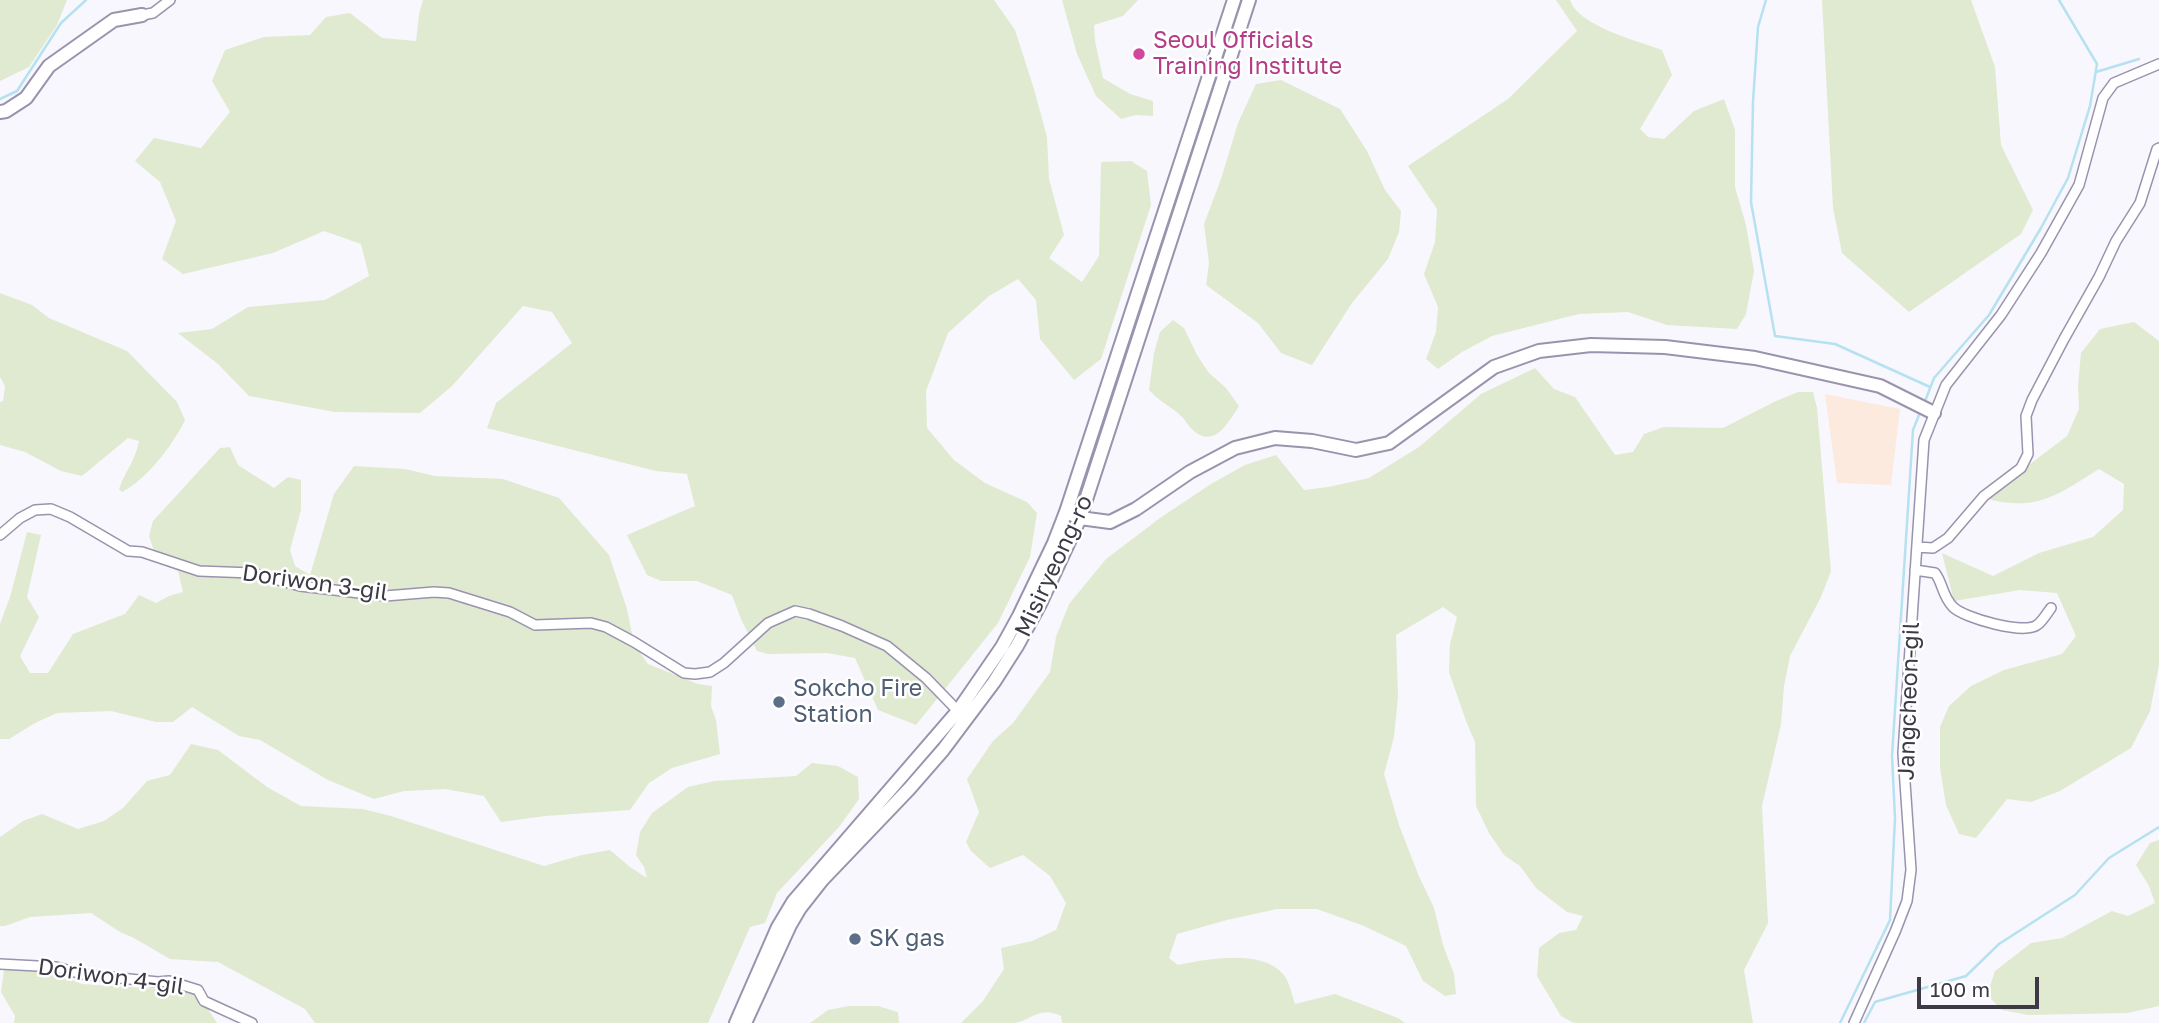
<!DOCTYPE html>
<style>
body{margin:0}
#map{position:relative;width:2159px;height:1023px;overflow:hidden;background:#f8f7fd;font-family:"Golos Text",sans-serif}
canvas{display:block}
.scale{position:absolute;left:1917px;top:977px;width:122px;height:32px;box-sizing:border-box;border:4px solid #3d3a45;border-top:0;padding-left:9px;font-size:21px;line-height:24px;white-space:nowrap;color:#3d3a45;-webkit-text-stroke:5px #fff;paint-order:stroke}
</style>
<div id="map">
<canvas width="2159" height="1023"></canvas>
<div class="scale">100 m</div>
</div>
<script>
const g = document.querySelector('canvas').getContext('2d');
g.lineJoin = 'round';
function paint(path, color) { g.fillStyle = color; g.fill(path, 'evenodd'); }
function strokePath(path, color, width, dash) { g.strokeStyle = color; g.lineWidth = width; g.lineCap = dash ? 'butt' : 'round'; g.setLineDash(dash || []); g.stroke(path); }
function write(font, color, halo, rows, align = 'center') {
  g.font = font + ' "Golos Text",sans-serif'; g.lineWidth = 5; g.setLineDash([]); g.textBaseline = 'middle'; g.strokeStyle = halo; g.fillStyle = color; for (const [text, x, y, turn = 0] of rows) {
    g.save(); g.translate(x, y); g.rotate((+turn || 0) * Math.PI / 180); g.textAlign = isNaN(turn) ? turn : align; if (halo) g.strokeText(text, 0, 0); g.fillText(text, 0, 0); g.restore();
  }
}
paint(new Path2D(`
 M1825,394L1900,409L1891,485L1837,483Z`), '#fceadf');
paint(new Path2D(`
 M0,0H67L57,25L29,67L0,81Z
 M423,0H994L1015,30L1034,89L1047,137L1049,179L1064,235L1049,258L1082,282L1099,256L1101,162L1131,161L1147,171L1151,205L1101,359L1074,380L1040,339L1036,300L1018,279L989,296L948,333L926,391L927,428L954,460L985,483L1027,502L1037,513L1030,557L998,623L916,725L878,710L855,658L827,653L768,654L757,651L741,619L732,595L697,581H661L647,575L627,535L695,506L687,474L656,471L487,428L496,403L572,343L552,312L523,306L452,386L420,413L335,412L249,396L218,364L178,333L212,329L248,307L325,300L369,276L361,244L324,231L273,253L183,274L162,259L176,221L160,182L135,161L154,138L201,148L230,112L212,81L225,50L264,37L310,35L326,17L350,13L382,38L416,41L419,14Z
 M1062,0H1138L1123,16L1094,25L1095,41L1103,78L1130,94L1153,101V116L1136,115L1121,119L1096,96L1077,54Z
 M1556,0H1570C1578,26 1638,41 1662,50L1672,75L1640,129L1648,137L1664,139L1694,111L1724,99L1735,130V187L1746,225L1754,271L1746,314L1737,329L1667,325L1628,312L1579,314L1492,336L1462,352L1438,369L1426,359L1436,332L1438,307L1424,274L1435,242L1437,209L1408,166L1508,99L1577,31Z
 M1822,0H1971L1995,67L2001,145L2033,210L2021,234L1909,312L1842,253L1833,208Z
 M1281,80L1340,109L1367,151L1385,190L1401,211L1399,232L1388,259L1352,303L1312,365L1281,353L1258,323L1206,285L1209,263L1204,224L1221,179L1238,123L1256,84Z
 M0,293L32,305L49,318L127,351L177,402L185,420C173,445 147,479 122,492L119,489C125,472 136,459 139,441L128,438L82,476L61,471L25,452L0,445V402L3,401L5,386L0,377Z
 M1173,320L1184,328L1197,355L1209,373L1226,388L1239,406C1229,421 1215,449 1194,431C1188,426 1185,419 1179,414C1168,405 1159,401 1149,390L1154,353L1160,332Z
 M2134,322L2159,341V665L2150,711L2131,748L2060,791L2031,802L2007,799L1976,838L1959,834L1946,805L1940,768V727L1949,706L1971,686L2004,670L2062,654L2076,636L2057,593L2020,590L1954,601L1942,553L1993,576L2039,553L2093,537L2123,510L2124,484L2099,469C2059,494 2037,512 1988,499L2013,477L2067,436L2079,409L2078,386L2081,353L2100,329Z
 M1535,368L1554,389L1575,397L1615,455L1633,452L1644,434L1664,427L1723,428L1774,402L1798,392H1813L1817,408L1831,571L1821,597L1790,656L1784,686L1781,724L1762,806L1768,923L1744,970L1753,1023H1574L1561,1016L1537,976L1539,948L1559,933L1576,930L1583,916L1567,912L1536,888L1520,866L1504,855L1489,833L1476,806L1475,742L1466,721L1449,672L1450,644L1457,617L1443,607L1396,635L1398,697L1394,737L1384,774L1399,825L1418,874L1434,908L1443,945L1454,974L1456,994L1445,996L1423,981L1406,946L1364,926L1317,909H1277L1227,920L1177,934L1169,958L1178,965C1207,959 1261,949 1283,974C1289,980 1292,995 1295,1004L1335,994L1398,1018L1405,1023H1062L1061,1016C1039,1005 1032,1021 1013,1023C996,1023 978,1023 961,1023L983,1001L1004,969L1001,948L1032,941L1056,930L1066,903L1050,876L1023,855L990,868L971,851L966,842L979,812L967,779L993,741L1013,723L1050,672L1056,637L1069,604L1106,559L1160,518L1211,484L1245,465L1276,455L1304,490L1328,487L1369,478L1419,447L1481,394Z
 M230,447L238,465L274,488L288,477L301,480V510L290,550L295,566L310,575L334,494L354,466L405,469L435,476L503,479L559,498L609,555L627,609L634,644L648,664L698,684L712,686L711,706L716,720L720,754L672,768L649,783L630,810L545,816L501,822L484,796L445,789L404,791L374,799L328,780L260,740L239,736L192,707L173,722H156L111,711L57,713L35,723L9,739H0V624L10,597L27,532L41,535L27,597L39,617L20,656L30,673H48L73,634L125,614L139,595L156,603L169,596L183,592L178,571L158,563L149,536L153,521L220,448Z
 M191,744L218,750L267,787L301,806L363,809L391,816L544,866L582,855L610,850L630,867L647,878L644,867L636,855L640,832L652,813L688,787L714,781L796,776L812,763L838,766L858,777L859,799L839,827L777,893L765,923L750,927L708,1023H315L305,1009L218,962L170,959L134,938L120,932L91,913L30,917L5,926H0V837L23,821L42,814L78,829L104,821L123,808L147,781L170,775Z
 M2159,840V1006L2127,1013L2028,1015L2002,1010L1987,995L1995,971L2031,943L2062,938L2112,911L2128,916L2155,903L2149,886L2136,865L2150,843Z
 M25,968L61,975L82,984L192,991L206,1006L217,1023H14L15,1016L1,992L4,970Z
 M848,1006H878L898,1012L899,1023H810L828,1010Z`), '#e0ead0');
strokePath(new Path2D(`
 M1766,0L1758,27L1753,102L1751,202L1775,336L1835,344L1930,387
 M2096,72L2139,59
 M0,99L17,91L61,23L86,0
 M1924,404L1934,378L1989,315L2041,228L2068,178L2090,106L2097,64L2059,0
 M1840,1023L1890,920L1895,818L1892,756L1913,430L1921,410
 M1864,1023L1875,1002L1966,976L1999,944L2075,895L2109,858L2159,827`), '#b6e1f1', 2.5);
const street = new Path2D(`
 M142,15L153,13L170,0
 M0,535L20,518L35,510L51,509L70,517L128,551L142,552L199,571L252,573L300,586L385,596L434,592L449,593L510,612L535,625L591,623L606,627L634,642L684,673L695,674L710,672L724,663L768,623L795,611L809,614L842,626L887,646L926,678L958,711
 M1917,547L1933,548L1948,538L1984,496L2021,468L2028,454L2026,416L2032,400L2064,339L2099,277L2116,241L2140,203L2157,149L2159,148
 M1915,570L1935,573C1943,583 1942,596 1953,607C1964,618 2024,635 2037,625C2043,621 2047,613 2051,608
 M0,964L56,967L82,974L158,982L169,981L198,990L204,1001L252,1023
 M1854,1023L1895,932L1907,901L1911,870L1903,753L1924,440L1946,385L2001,315L2041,253L2079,185L2103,98L2114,83L2159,64`);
const secondary = new Path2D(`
 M0,112L6,111L26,98L49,66L114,20L142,15
 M1073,515L1080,518L1110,522L1136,509L1190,472L1235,448L1275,438L1312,441L1356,450L1389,443L1494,367L1539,351L1591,345L1665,347L1755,358L1880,386L1934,413
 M736,1023L778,927L793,902L958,711L1002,647L1019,616L1054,543L1066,512L1234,0
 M745,1023L790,925L800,908L822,880L909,789L943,750L994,682L1017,646L1040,604L1080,518L1249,0`);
strokePath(street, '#9a93ad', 12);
strokePath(secondary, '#9a93ad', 16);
strokePath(street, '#fff', 9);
strokePath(secondary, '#fff', 12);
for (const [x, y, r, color] of [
 [1139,54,7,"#d1479c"],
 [779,702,7,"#5c6f8a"],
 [855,939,7,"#5c6f8a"]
]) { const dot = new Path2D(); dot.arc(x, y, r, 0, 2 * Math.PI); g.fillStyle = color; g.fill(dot); strokePath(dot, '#fff', 2.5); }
write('23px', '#b23c85', '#fff', [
 ["Seoul Officials",1153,41],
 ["Training Institute",1153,67]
], 'left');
write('23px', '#3d3a45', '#fff', [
 ["Misiryeong-ro",1054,566,-65],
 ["Doriwon 3-gil",315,583,8],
 ["Jangcheon-gil",1909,701,-88],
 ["Doriwon 4-gil",111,977,8]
]);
write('23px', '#4e5e75', '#fff', [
 ["Sokcho Fire",793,689],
 ["Station",793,715],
 ["SK gas",869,939]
], 'left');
</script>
